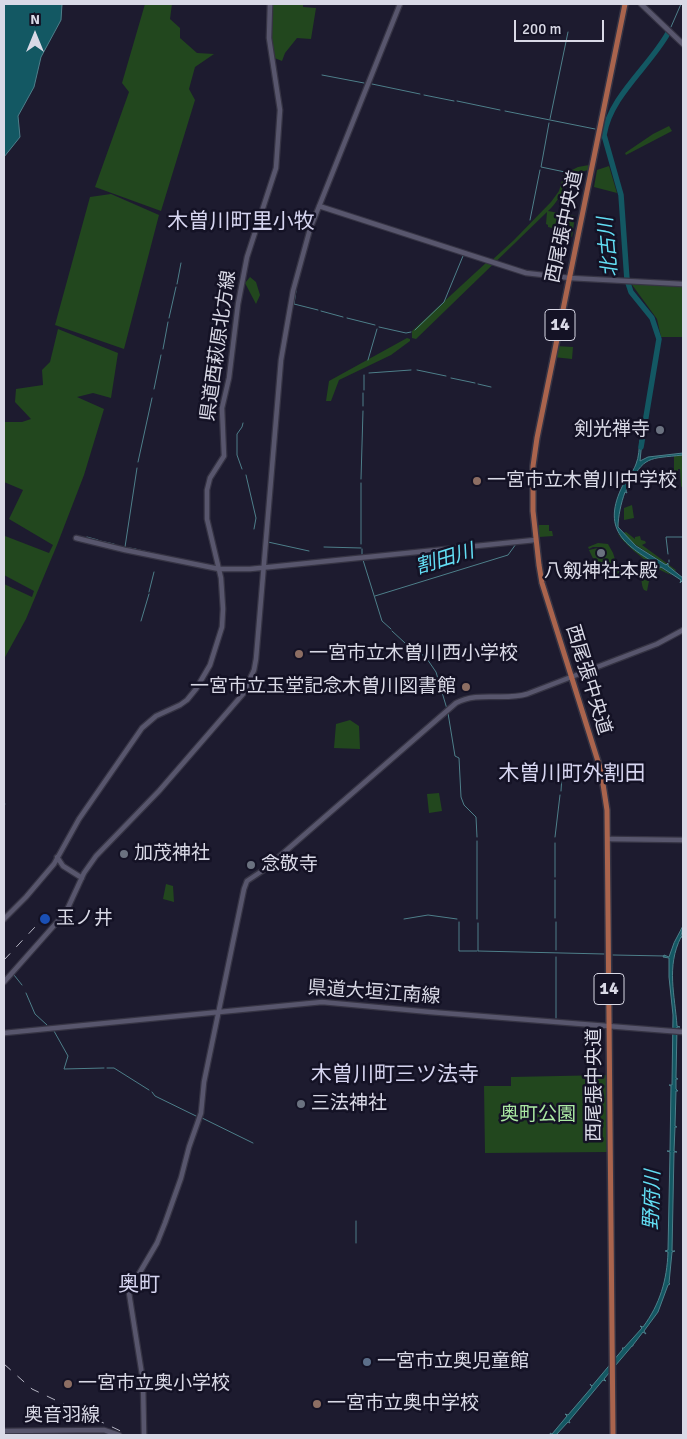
<!DOCTYPE html>
<meta charset="utf-8">
<style>
body{margin:0}
#map{position:relative;width:687px;height:1439px;overflow:hidden;background:#1d1b2f;font-family:Signika,sans-serif}
canvas{display:block}
.frame{position:absolute;inset:0;border:5px solid #d9d9e6;pointer-events:none}
.north{position:absolute;left:10px;top:10px;width:50px;height:50px;-webkit-text-stroke:4px #141225;paint-order:stroke;rotate:0deg;font-size:14px;font-weight:700;line-height:20px;text-align:center;color:#d9d9e6}
.north::after{content:'';display:block;margin:auto;width:18px;height:22px;background:#d9d9e6;clip-path:polygon(50% 0,100% 100%,50% 72%,0 100%)}
.scale{position:absolute;left:514px;top:20px;width:90px;height:22px;box-sizing:border-box;border:2px solid #d9d9e6;border-top:0;padding-left:6px;font-size:15px;line-height:18px;white-space:nowrap;color:#d9d9e6;-webkit-text-stroke:4px #141225;paint-order:stroke}
</style>
<div id="map">
<canvas width="687" height="1439"></canvas>
<div class="frame"></div>
<div class="north">N</div>
<div class="scale">200 m</div>
</div>
<script>
const g = document.querySelector('canvas').getContext('2d');
g.lineJoin = 'round';
function paint(path, color) { g.fillStyle = color; g.fill(path, 'evenodd'); }
function strokePath(path, color, width, dash) { g.strokeStyle = color; g.lineWidth = width; g.lineCap = dash ? 'butt' : 'round'; g.setLineDash(dash || []); g.stroke(path); }
function write(font, color, halo, rows, align = 'center') {
  g.font = font + ' Signika,"Noto Sans JP",sans-serif'; g.lineWidth = 5; g.setLineDash([]); g.textBaseline = 'middle'; g.strokeStyle = halo; g.fillStyle = color; for (const [text, x, y, turn = 0] of rows) {
    g.save(); g.translate(x, y); g.rotate((+turn || 0) * Math.PI / 180); g.textAlign = isNaN(turn) ? turn : align; if (halo) g.strokeText(text, 0, 0); g.fillText(text, 0, 0); g.restore();
  }
}
paint(new Path2D(`
 M145,4H172L170,19L180,28V38L197,53L214,54L195,67L189,89L195,100L161,211L95,187L129,92L122,83Z
 M272,4H303V7L316,8L311,39L297,38L285,53L282,61L272,57Z
 M669,126L672,131L626,155L625,153L653,134Z
 M589,165L588,170C567,174 563,198 548,211L575,216L572,237L560,235V230L548,227V225L546,224L547,212L416,339L412,338V331L488,261L490,262L514,240L551,202L559,191L564,174L578,167Z
 M609,166L617,193L594,187L597,170Z
 M111,194L159,215L124,349L55,325L90,197Z
 M250,277L256,282L260,295L256,304L245,283Z
 M630,282L683,284V337H661L657,319Z
 M58,329L118,353L111,398L93,393L77,397L104,409L84,475L57,545L26,619L4,659V584L32,597L34,591L4,575V539L5,536L49,553L53,545L9,519L23,490L4,482V422H22L31,419L15,402L16,389L43,385L42,370L50,362Z
 M407,338L410,339V341L391,355L339,380L331,401H326L329,381Z
 M555,346L573,347L572,359L553,357Z
 M683,455V486L681,487L680,469H678V472H674V456Z
 M632,505L634,518L624,520V508Z
 M539,525H549V531H552L553,536L539,537Z
 M626,532L635,539V537L640,536L641,540L645,541L646,543L642,545L676,570L675,571L630,541L623,533Z
 M617,533L633,549L672,575C656,571 627,547 617,533Z
 M598,543L608,544L613,553L620,575L612,577V575L609,576L606,570L599,571L589,550L602,547H593L589,549L588,547Z
 M650,568V571L653,572V575L646,574L645,580L649,581L647,591L644,590C641,585 641,577 643,571Z
 M350,720L359,726L360,749L334,748L336,724Z
 M542,763L554,764L553,772H543Z
 M439,793L442,811L429,813L427,794Z
 M166,884L173,886L174,902L163,899Z
 M608,1075V1152L485,1153L484,1086H511V1077Z`), '#22471e');
const water = new Path2D(`
 M4,4H62L61,20L41,57L34,87L18,116L20,137L4,157Z
 M640,441H642L640,461L648,457L683,453V455C648,459 645,455 627,488L626,491L627,493L625,492C621,503 618,517 618,527L636,546L666,565L668,563V566L683,578V582L682,581L680,583L681,580L661,567L659,568L660,566C626,546 602,531 621,489C626,478 633,473 636,464C639,457 639,448 640,441Z
 M683,926L681,936L683,938L681,937C666,967 675,995 677,1026L680,1027H677L676,1078L678,1079H676V1089L678,1091H676L675,1126L677,1127H675L674,1151L677,1152H674L672,1251H675L672,1252L669,1283L670,1284L668,1285L658,1312L644,1331L646,1334L643,1332L633,1345V1346H632L604,1379L606,1381L603,1380L569,1421L570,1423L568,1422L556,1435H551L550,1433L552,1434L567,1416L565,1414L568,1415L592,1387L590,1384L592,1386L623,1349L622,1348H624L642,1328L640,1326L643,1327C660,1304 667,1280 668,1252L665,1251L668,1250L670,1152L667,1151H670L671,1086L669,1085H672L673,1015L669,977V958L663,957L664,955L669,957L674,943Z`);
paint(water, '#135863');
strokePath(water, '#4e7f8a', 1);
strokePath(new Path2D(`
 M671,27L681,4
 M322,75L364,83
 M372,84L420,94
 M424,95L454,101
 M457,101L500,110
 M505,111L595,129
 M550,119L568,32
 M549,123L541,167L565,172
 M530,220L540,170
 M177,284L181,263
 M296,291L294,304L318,310
 M321,311L343,317
 M169,318L176,287
 M347,318L375,325
 M379,327L406,333L411,332
 M415,330L444,302L463,256
 M163,349L168,322
 M368,360L377,329
 M417,370L446,376
 M369,373L411,370
 M451,378L475,383
 M478,384L491,387
 M154,389L161,355
 M364,390V375
 M363,406V393
 M138,462L152,398
 M242,469L237,455V434L242,427L243,423
 M246,475L256,518L254,529
 M361,479L363,411
 M87,537L98,540
 M100,541L114,544
 M268,542L309,551
 M361,544V483
 M125,547L137,468
 M324,547L361,548
 M129,548L136,549
 M362,549V555
 M139,550L157,554
 M668,554L666,537H683
 M363,560L382,621L391,629
 M669,560V562
 M149,592L154,572
 M375,596L508,555L516,544
 M141,621L149,594
 M392,631L405,643
 M407,646L409,648
 M410,649L425,656L436,672L447,709
 M448,713L455,756L459,758L461,797L464,805L476,817L477,837
 M563,772V766
 M561,791L562,776
 M4,804H5
 M555,837L560,795
 M477,841V919
 M555,877V843
 M555,880V918
 M404,919L428,915L457,919
 M459,922V951H477
 M556,922V950
 M478,923V951L604,954
 M613,955L665,956
 M556,957V1018
 M14,975L22,985
 M26,993L35,1014L47,1025
 M54,1031L68,1056L64,1069L104,1068
 M107,1068H114L149,1090
 M152,1092L155,1096L196,1116
 M200,1117L253,1143
 M356,1221V1243`), '#4e7f8a', 1);
strokePath(new Path2D(`
 M641,447L659,339L652,318L631,292L627,280L621,195L604,135C610,96 650,66 668,33`), '#135863', 5.5);
const secondary = new Path2D(`
 M641,4L683,44
 M319,206L526,273L570,278L683,284
 M76,538L125,550L219,569H250L535,540
 M608,839L683,840
 M57,857L63,866L82,878
 M4,919L26,897L54,864L79,819L142,728L156,716L180,705L187,700L196,689L210,665L222,627L223,609L221,578L207,519V490L210,478L224,456L222,408L229,378L238,304L247,257L276,168L280,110L269,38L270,4
 M4,982L66,912L84,873L96,856L159,791L243,694L254,670L256,659L281,360L293,291L310,229L400,4
 M4,1033L322,1002L430,1012L683,1032
 M4,1431L104,1430L119,1435
 M144,1435L143,1381L129,1293L133,1284L157,1243L165,1223L181,1178L189,1147L201,1113L204,1082L244,889L247,881L265,869L456,703C478,691 504,701 527,694L657,644L683,630`);
const primary = new Path2D(`
 M613,1435L607,810L601,771L542,583L539,565L533,511V466L537,438L625,4`);
strokePath(secondary, '#363444', 7);
strokePath(primary, '#363444', 8);
strokePath(secondary, '#58566d', 4.5);
strokePath(primary, '#aa644d', 5);
strokePath(new Path2D(`
 M4,960L50,911
 M4,1364L32,1389L129,1435`), '#b5b5c3', 1, [9, 9]);
for (const [x, y, r, color] of [
 [660,430,5,"#6b7280"],
 [477,481,5,"#8d6e63"],
 [601,553,5,"#6b7280"],
 [299,654,5,"#8d6e63"],
 [466,687,5,"#8d6e63"],
 [124,854,5,"#6b7280"],
 [251,865,5,"#6b7280"],
 [45,919,6,"#1a4fb4"],
 [301,1104,5,"#6b7280"],
 [367,1362,5,"#5c6f8a"],
 [68,1384,5,"#8d6e63"],
 [317,1404,5,"#8d6e63"]
]) { const dot = new Path2D(); dot.arc(x, y, r, 0, 2 * Math.PI); g.fillStyle = color; g.fill(dot); strokePath(dot, '#141225', 2); }
for (const [x, y, w] of [
 [560,325,30],
 [609,989,30]
]) { const box = new Path2D(); box.roundRect(x - w / 2, y - 15.5, w, 31, 4); g.fillStyle = '#141225'; g.fill(box); strokePath(box, '#d9d9e6', 1); }
write('bold 18px', '#d9d9e6', null, [
 ["14",560,325],
 ["14",609,989]
]);
write('19px', '#d9d9e6', '#141225', [
 ["西尾張中央道",565,227,-78],
 ["県道西萩原北方線",219,346,-82],
 ["西尾張中央道",588,680,73],
 ["県道大垣江南線",374,993,4],
 ["西尾張中央道",595,1085,-90],
 ["奥音羽線",62,1416]
]);
write('19px', '#d9d9e6', '#141225', [
 ["剣光禅寺",650,430,"right"],
 ["一宮市立木曽川中学校",487,481],
 ["八剱神社本殿",601,572,"center"],
 ["一宮市立木曽川西小学校",309,654],
 ["一宮市立玉堂記念木曽川図書館",456,687,"right"],
 ["加茂神社",134,854],
 ["念敬寺",261,865],
 ["玉ノ井",56,919],
 ["三法神社",311,1104],
 ["一宮市立奥児童館",377,1362],
 ["一宮市立奥小学校",78,1384],
 ["一宮市立奥中学校",327,1404]
], 'left');
write('19px', '#abe9a3', '#141225', [
 ["奥町公園",538,1115]
]);
write('italic 20px', '#62def4', '#141225', [
 ["北古川",609,247,-95],
 ["割田川",445,560,-17],
 ["野府川",653,1200,-88]
]);
write('21px', '#d6d5f0', '#141225', [
 ["木曽川町里小牧",241,222],
 ["木曽川町外割田",572,774],
 ["木曽川町三ツ法寺",395,1075],
 ["奥町",139,1285]
]);
</script>
